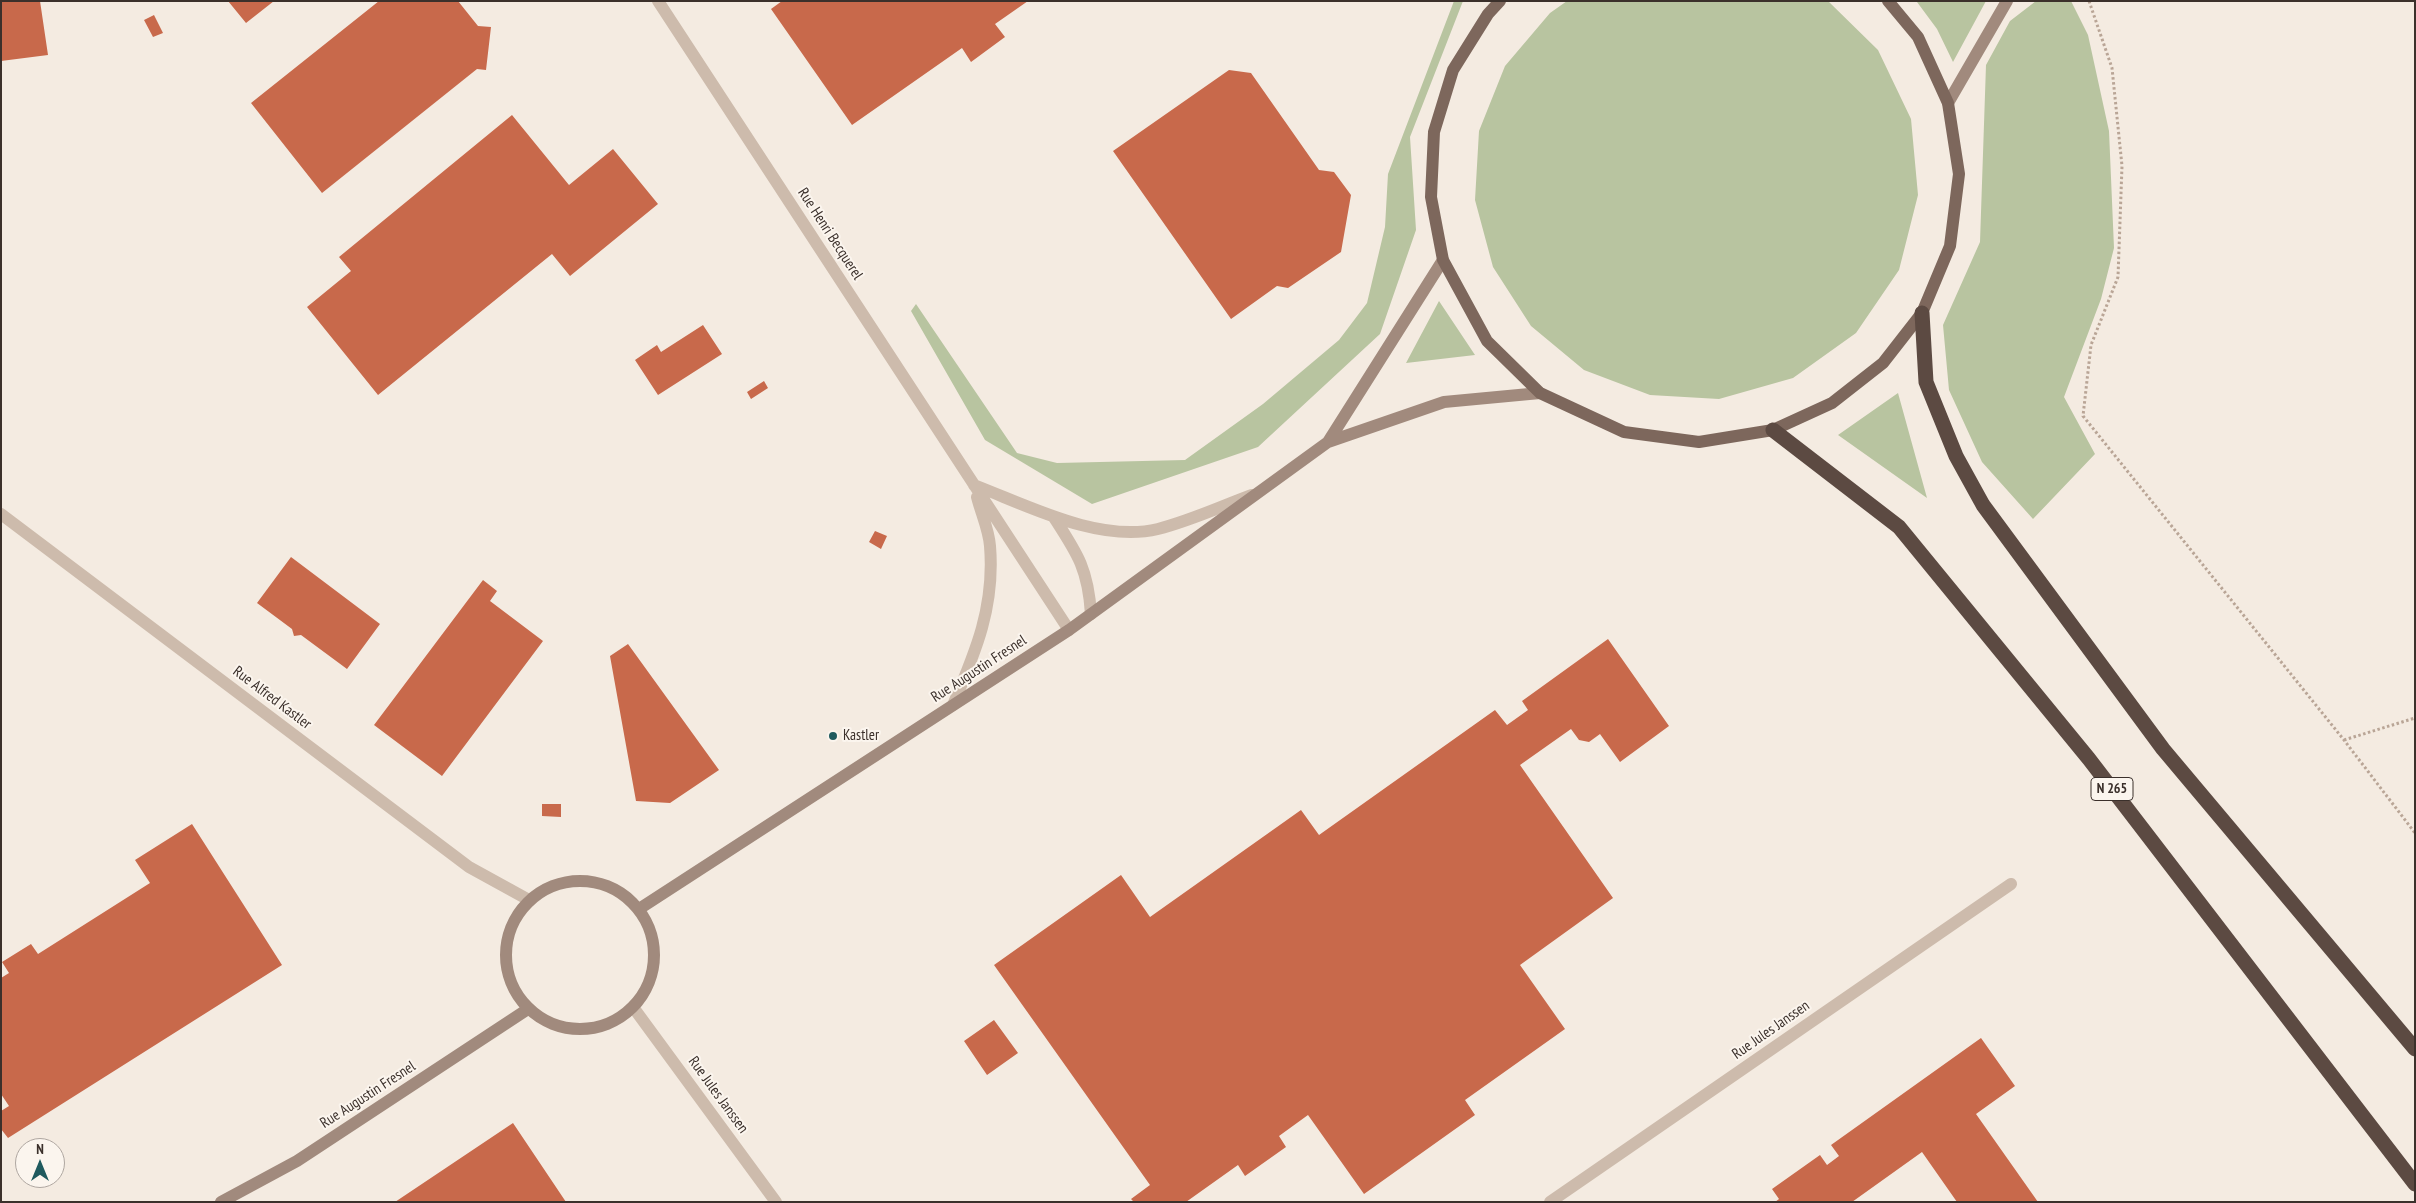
<!DOCTYPE html>
<style>
body{margin:0}
#map{position:relative;width:2416px;height:1203px;overflow:hidden;background:#f4ebe1;font-family:"PT Sans Narrow",sans-serif}
canvas{display:block}
.frame{position:absolute;inset:0;border:2px solid #3b302b;pointer-events:none}
.north{position:absolute;left:15px;top:1138px;width:50px;height:50px;box-sizing:border-box;background:#fbf5ee;border:1px solid #aea6a0;border-radius:50%;rotate:0deg;font-size:14px;font-weight:700;line-height:20px;text-align:center;color:#3b302b}
.north::after{content:'';display:block;margin:auto;width:18px;height:22px;background:#1f5a5e;clip-path:polygon(50% 0,100% 100%,50% 72%,0 100%)}
</style>
<div id="map">
<canvas width="2416" height="1203"></canvas>
<div class="frame"></div>
<div class="north">N</div>
</div>
<script>
const g = document.querySelector('canvas').getContext('2d');
g.lineJoin = 'round';
function paint(path, color) { g.fillStyle = color; g.fill(path, 'evenodd'); }
function strokePath(path, color, width, dash) { g.strokeStyle = color; g.lineWidth = width; g.lineCap = dash ? 'butt' : 'round'; g.setLineDash(dash || []); g.stroke(path); }
function write(font, color, halo, rows, align = 'center') {
  g.font = font + ' "PT Sans Narrow",sans-serif'; g.lineWidth = 4; g.setLineDash([]); g.textBaseline = 'middle'; g.strokeStyle = halo; g.fillStyle = color; for (const [text, x, y, turn = 0] of rows) {
    g.save(); g.translate(x, y); g.rotate((+turn || 0) * Math.PI / 180); g.textAlign = isNaN(turn) ? turn : align; if (halo) g.strokeText(text, 0, 0); g.fillText(text, 0, 0); g.restore();
  }
}
paint(new Path2D(`
 M1454,1H1463L1410,137L1416,230L1380,334L1258,447L1092,504L985,440L911,311L916,304L1017,453L1057,463L1185,460L1263,404L1339,340L1367,303L1385,227L1388,174Z
 M1567,1H1828L1878,50L1911,119L1918,195L1899,270L1856,333L1793,378L1719,399L1650,395L1584,370L1531,326L1493,267L1475,200L1479,131L1505,66L1550,13Z
 M1986,1L1953,62L1937,29L1917,2Z
 M2036,1H2071L2088,35L2109,131L2114,248L2101,299L2064,397L2095,454L2033,519L1982,462L1949,390L1943,325L1980,242L1986,65L2010,21Z
 M1439,301L1475,355L1406,363Z
 M1898,393L1927,498L1838,435Z`), '#b8c4a0');
paint(new Path2D(`
 M1,1H40L48,55L1,61Z
 M228,1H274L246,23Z
 M379,1H458L478,26L491,27L486,70L477,69L322,193L251,103Z
 M782,1H1028L995,24L1005,37L971,62L962,48L852,125L771,9Z
 M154,15L163,33L153,37L144,20Z
 M1229,70L1251,73L1319,170L1334,172L1351,195L1341,252L1288,288L1277,286L1231,319L1113,151Z
 M512,115L569,185L613,149L658,204L570,276L552,254L378,395L307,307L351,271L339,257Z
 M703,325L722,354L658,395L635,360L657,345L661,352Z
 M764,381L768,388L751,399L747,392Z
 M875,531L887,536L881,549L869,542Z
 M291,557L380,624L347,669L301,635L294,636L292,629L257,603Z
 M483,580L497,591L490,601L543,641L442,776L374,725Z
 M1608,639L1669,726L1620,762L1600,734L1589,742L1579,740L1571,729L1520,765L1613,898L1520,965L1565,1029L1465,1100L1475,1115L1364,1194L1308,1115L1279,1136L1286,1147L1245,1176L1238,1165L1186,1202H1134L1131,1199L1150,1185L994,965L1121,875L1150,917L1301,810L1319,835L1495,710L1507,725L1528,710L1522,701Z
 M628,644L719,770L670,803L636,801L610,656Z
 M542,804H561V817L542,816Z
 M192,824L282,965L8,1138L1,1129V1111L9,1106L1,1094V978L9,973L2,962L31,944L38,954L150,883L135,860Z
 M994,1020L1018,1053L987,1075L964,1041Z
 M1981,1038L2015,1086L1976,1114L2038,1202H1957L1922,1152L1852,1202H1775L1779,1199L1772,1189L1820,1155L1827,1165L1839,1156L1831,1145Z
 M513,1123L566,1202H395Z`), '#c8694b');
strokePath(new Path2D(`
 M2089,1L2112,68L2122,166L2118,277L2091,345L2083,416L2344,740L2415,833
 M2344,740L2415,718`), '#b9a596', 3, [2.5, 2.5]);
strokePath(new Path2D(`
 M658,1L1069,630
 M974,485C1029,506 1099,543 1158,529C1190,521 1222,506 1252,495
 M1,514L469,867L529,900
 M1053,516C1077,553 1088,568 1091,614
 M953,705C976,651 995,606 990,546C989,530 981,513 977,497
 M633,1007L776,1202
 M1550,1202L2011,884`), '#cdbbac', 12);
strokePath(new Path2D(`
 M1948,103L2007,1
 M1328,442L1443,260
 M506 955a74 74 0 1 1 148 0a74 74 0 1 1-148 0Z
 M639,909L1069,630L1328,442L1444,402L1540,393
 M221,1202L297,1161L528,1009`), '#a18a7d', 12);
strokePath(new Path2D(`
 M1500,1L1488,14L1453,70L1434,132L1431,197L1443,260L1487,341L1540,393L1624,432L1699,442L1773,430L1832,403L1883,363L1922,313L1950,246L1959,174L1948,103L1918,37L1888,1`), '#7d675c', 12);
strokePath(new Path2D(`
 M1922,313L1926,382L1956,456L1983,505L2163,749L2415,1049
 M1773,430L1899,527L2089,759L2415,1184`), '#5c4a42', 15);
for (const [x, y, r, color] of [
 [833,736,5,"#1f5a5e"]
]) { const dot = new Path2D(); dot.arc(x, y, r, 0, 2 * Math.PI); g.fillStyle = color; g.fill(dot); strokePath(dot, '#fbf5ee', 2); }
for (const [x, y, w] of [
 [2112,789,42]
]) { const box = new Path2D(); box.roundRect(x - w / 2, y - 11.5, w, 23, 4); g.fillStyle = '#fbf5ee'; g.fill(box); strokePath(box, '#3b302b', 1); }
write('bold 14px', '#3b302b', null, [
 ["N 265",2112,789]
]);
write('15px', '#3b302b', '#fbf5ee', [
 ["Rue Henri Becquerel",830,234,57],
 ["Rue Augustin Fresnel",979,669,-33],
 ["Rue Alfred Kastler",272,698,37],
 ["Rue Jules Janssen",1771,1030,-35],
 ["Rue Augustin Fresnel",368,1095,-33],
 ["Rue Jules Janssen",718,1095,54]
]);
write('15px', '#3b302b', '#fbf5ee', [
 ["Kastler",843,736]
], 'left');
</script>
